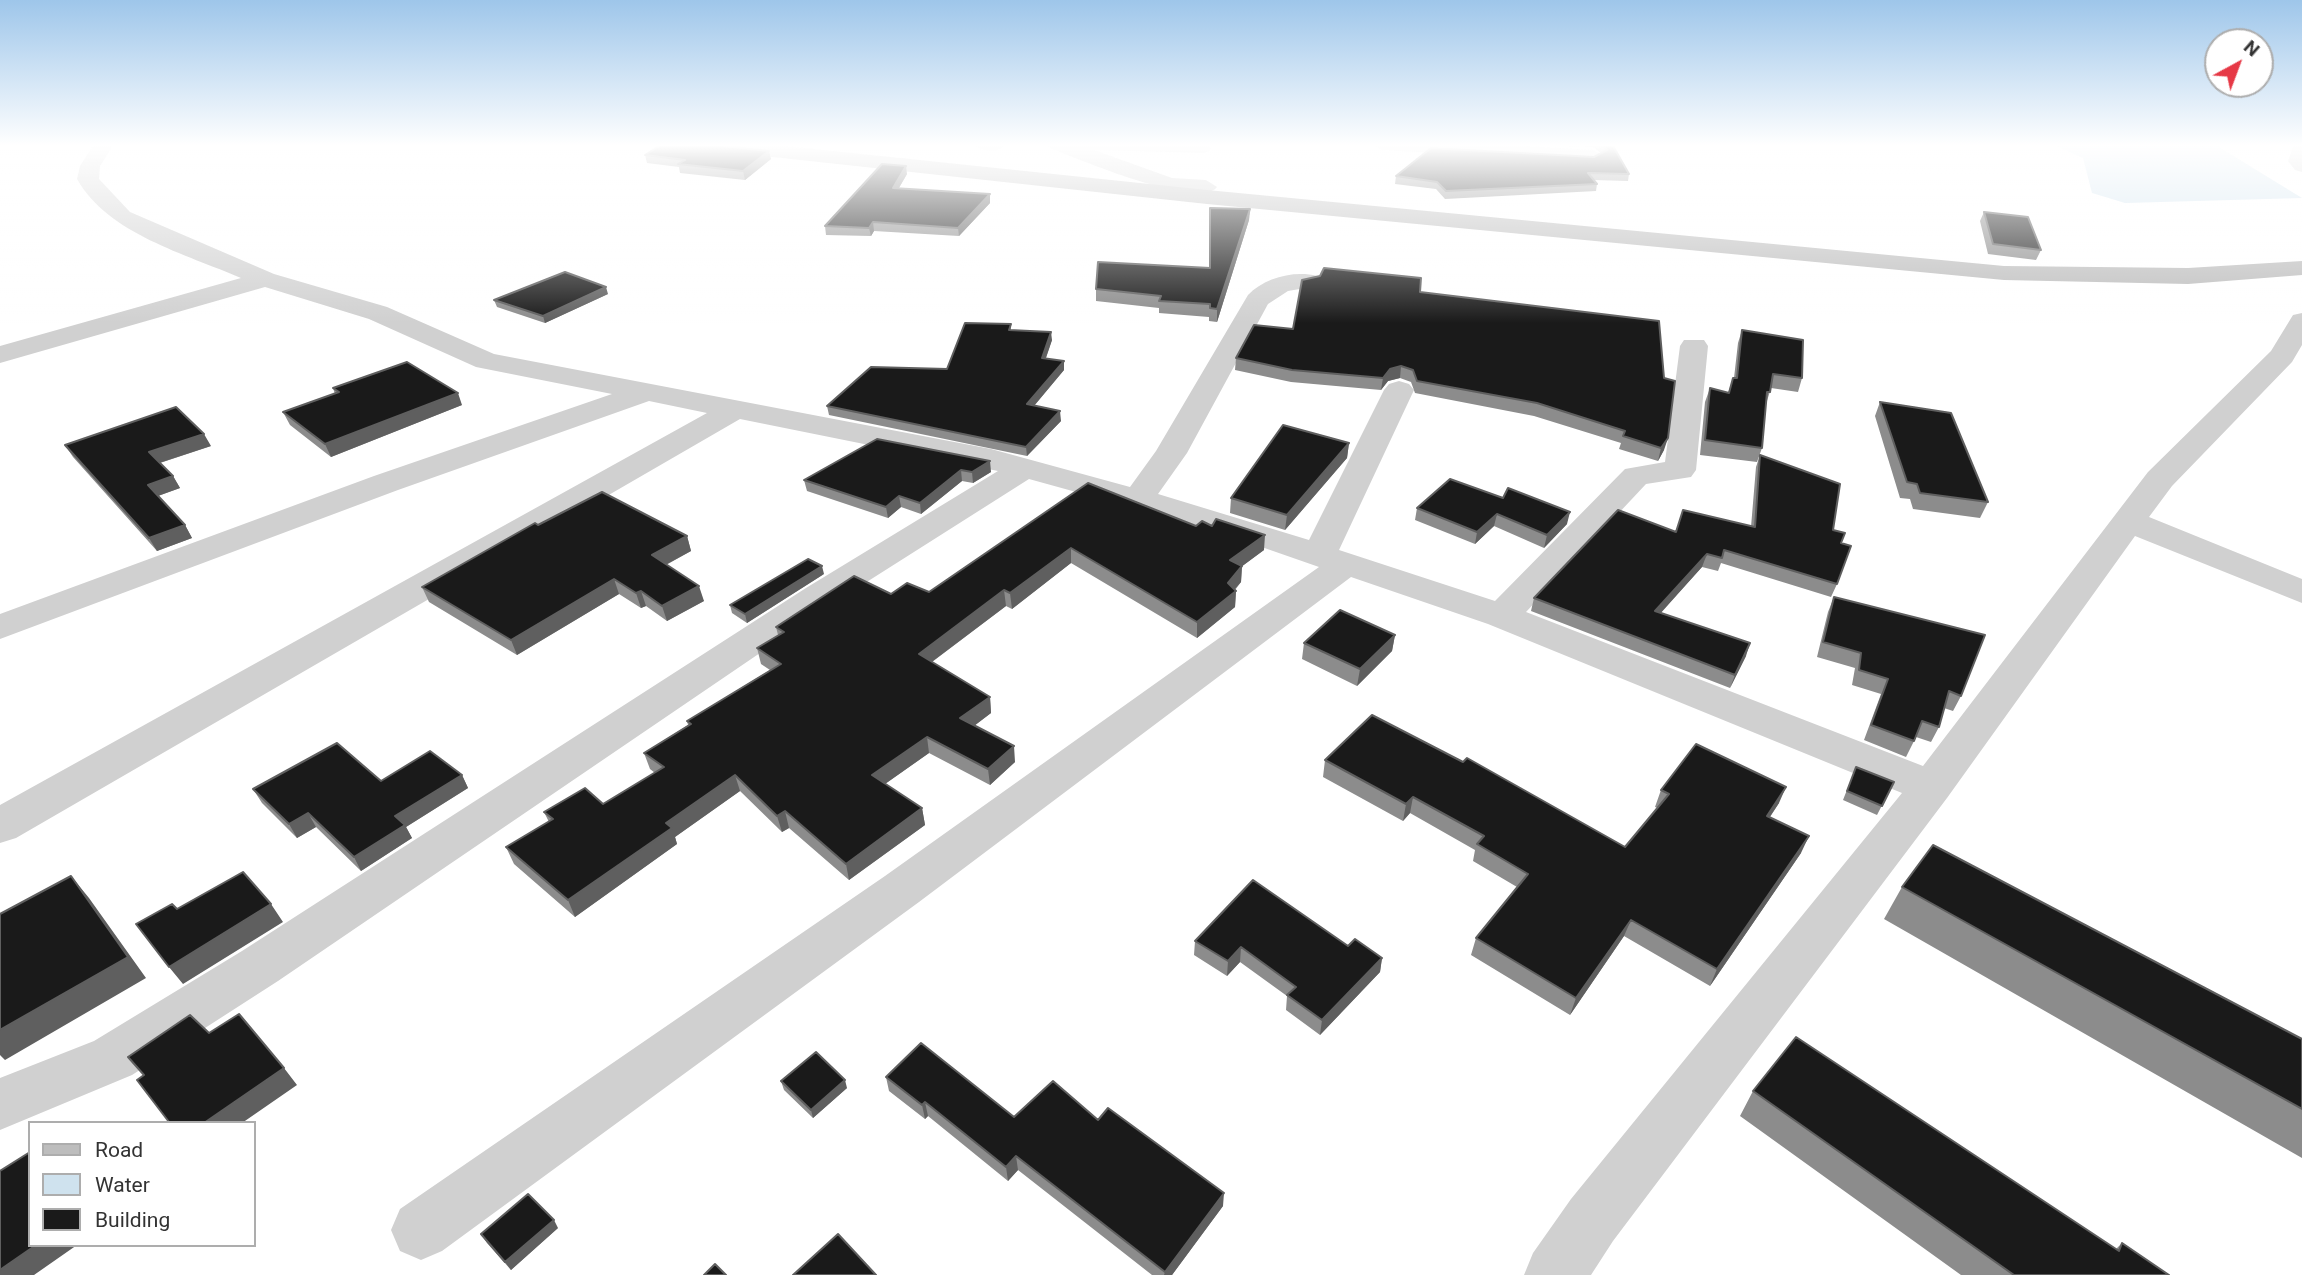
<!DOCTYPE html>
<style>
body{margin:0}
#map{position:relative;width:2302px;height:1275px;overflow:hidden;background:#fff;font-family:Roboto,sans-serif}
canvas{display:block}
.legend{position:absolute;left:28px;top:1121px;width:228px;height:126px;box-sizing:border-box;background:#fff;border:2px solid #adadad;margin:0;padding:9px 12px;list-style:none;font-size:21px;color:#333}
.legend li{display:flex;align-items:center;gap:14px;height:35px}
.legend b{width:35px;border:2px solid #adadad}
.north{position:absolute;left:2204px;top:28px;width:70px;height:70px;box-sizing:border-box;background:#fff;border:2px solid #adadad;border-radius:50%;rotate:41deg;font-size:19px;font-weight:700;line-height:28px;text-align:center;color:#333}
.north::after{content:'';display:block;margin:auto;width:24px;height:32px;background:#e63946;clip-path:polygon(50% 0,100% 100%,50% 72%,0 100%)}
</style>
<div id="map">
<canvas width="2302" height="1275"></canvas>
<ul class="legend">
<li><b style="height:9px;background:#bdbdbd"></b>Road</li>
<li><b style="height:19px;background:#cfe2ee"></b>Water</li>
<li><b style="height:19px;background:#1a1a1a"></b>Building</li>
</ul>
<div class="north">N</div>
</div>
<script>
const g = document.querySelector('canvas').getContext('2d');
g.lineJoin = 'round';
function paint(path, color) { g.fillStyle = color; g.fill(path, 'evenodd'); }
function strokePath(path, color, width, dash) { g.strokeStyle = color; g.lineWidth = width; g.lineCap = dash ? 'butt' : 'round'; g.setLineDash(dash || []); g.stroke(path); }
paint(new Path2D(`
 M2051,144H2214L2302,198L2125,203L2092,193L2083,158Z`), '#cfe2ee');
paint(new Path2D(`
 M94,144H114L100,166L99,179L130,212L274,274L387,307L494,354L991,449L1130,487L1156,451L1248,295C1264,278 1294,270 1317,276L1321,281L1317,286L1288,291L1268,304L1187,453L1158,494L1309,540L1384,390L1389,384L1399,381L1409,384L1414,390L1339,550L1495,601L1625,469L1665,462L1680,346L1684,340H1704L1708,346L1696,470L1691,477L1646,484L1526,612L1923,766L2148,472L2271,351L2293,315L2302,313V345L2292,362L2172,486L2149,517L2302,579V603L2135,536L1947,798L1613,1241L1591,1275H1524L1533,1253L1571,1199L1902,793L1488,624L1351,577L919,902L442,1251L421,1260L400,1251L391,1230L400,1209L885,876L1319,567L1210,529L1029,479L832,604L278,981L132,1075L0,1130V1078L94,1041L242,951L806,588L998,471L740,419L16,838L0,843V805L707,413L649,401L398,490L0,639V614L374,476L612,394L476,367L369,319L265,287L0,363V346L241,278C186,254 108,234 77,179L80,166Z
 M973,144H1007C1000,153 980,153 973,144Z
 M1047,144H1211L1210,151L1203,153L1094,150L1172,178L1206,180L1217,187C1200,211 1076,158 1050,148Z
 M1372,144H1491L1593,150L1603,156L1593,162L1382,150Z
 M2294,144H2302V172L2295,170L2288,161Z`), '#d0d0d0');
paint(new Path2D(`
 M698,144H766L1207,190L2004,266L2188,268L2302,261V275L2188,284L2004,280L1207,204L708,150Z`), '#bdbdbd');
paint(new Path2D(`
 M1513,144H1612L1629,174L1628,181L1594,180L1597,184L1596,191L1445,199L1436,189L1395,184L1396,176L1594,157L1601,153L1593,147Z
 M645,155L771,159L745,180L680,173L679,167L647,163Z
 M907,174L899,188L990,194V203L959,236L874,231L871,236L826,235L825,226Z
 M1250,209L1249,220L1217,322L1209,321V317L1159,313V308L1096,301V289L1210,268Z
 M1984,212L2041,250L2036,260L1988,254L1980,221Z
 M1420,292L1659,321L1664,450L1658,461L1619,449L1621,443L1534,416L1415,393L1411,382L1400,378L1388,381L1381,390L1291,382L1235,370L1236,358L1293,329Z
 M608,294L545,323L497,307L494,300Z
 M1011,324V330L1052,340L1046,358L1064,370L1034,406L1061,421L1027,456L829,415L827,406L947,369Z
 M1742,330L1802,378L1798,392L1771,388L1766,404L1762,448L1757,462L1700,455L1705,402L1710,388L1728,393L1733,378H1734L1738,343Z
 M333,388L462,405L331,457L290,425L283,412L335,394Z
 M1880,402L1988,502L1980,518L1913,509L1910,499L1900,498L1875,416Z
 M877,439L991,472L973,483L962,481L921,514L901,507L888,518L807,491L804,480Z
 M1349,443L1347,458L1285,530L1230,513L1231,498Z
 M65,445L211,446L160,463L173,476L180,488L158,496L185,525L192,538L157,551L73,457Z
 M1760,455L1833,530L1841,543L1837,584L1831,597L1721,563L1718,571L1702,567L1660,613L1746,656L1730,688L1531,611L1534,598L1676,532L1751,527L1756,467Z
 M1450,479L1567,524L1544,548L1494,526L1475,544L1415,520L1417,508Z
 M1088,483L1196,526L1264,550L1242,566L1241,582L1235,590L1236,591L1235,607L1197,638L1071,563L1012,609L1006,606L932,662L990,697L991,713L974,726L1015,762L990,785L929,753L885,784L922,808L925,825L849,880L789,828L782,832L740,791L675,837L677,844L575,917L514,864L506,847L549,822L544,812L603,804L655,773L650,769L644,753L688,725L687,721L770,670L761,664L757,648L778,635L776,627L891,594L929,592Z
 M538,525L687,536L691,551L666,565L704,601L667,621L646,606L641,608L619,594L517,655L429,602L422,587Z
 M824,574L747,623L732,613L730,605Z
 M1834,597L1961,696L1953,711L1944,708L1939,727L1931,742L1916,737L1906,757L1864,740L1881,694L1852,685L1855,668L1817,657L1828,612Z
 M1395,635L1392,651L1357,686L1302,659L1304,643Z
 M1325,760L1625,847L1658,808L1655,807L1661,790L1779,803L1770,817L1801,853L1710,986L1624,936L1570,1015L1471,955L1476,938L1517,887L1473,861L1475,850L1410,813L1403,821L1323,777Z
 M1856,767L1894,782L1877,815L1843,800Z
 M462,775L468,788L406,827L412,838L361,871L316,827L297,838L262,803L253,789Z
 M1902,887L2302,1039V1158L1884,919Z
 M1195,941L1348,946L1382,958L1380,972L1320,1035L1286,1010L1287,996L1240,962L1227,976L1194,955Z
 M886,1077L1014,1117L1098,1120L1223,1206L1172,1275H1152L1018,1170L1008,1181L928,1116L925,1119L889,1091Z
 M781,1081L847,1088L813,1118L784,1090Z
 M1753,1091L2116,1249L2122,1243L2169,1275H1961L1740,1116Z
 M558,1228L511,1270L487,1243L481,1234Z`), '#8c8c8c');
paint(new Path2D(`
 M769,151L771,159L745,180L743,171Z
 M906,166L907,174L894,196L893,188Z
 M990,194V203L959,236L958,228Z
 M1250,209L1249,220L1217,322V309Z
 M873,222L874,231L871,236L869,228Z
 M606,287L608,294L545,323L543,316Z
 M1051,332L1052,340L1043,366L1042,358Z
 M1064,361V370L1028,413L1027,404Z
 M1401,366L1400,378L1388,381L1381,390L1383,378L1390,369Z
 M458,393L462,405L331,457L325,444Z
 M1060,411L1061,421L1027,456L1026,447Z
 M204,434L211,446L156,464L149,452Z
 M1668,438L1664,450L1658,461L1661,448Z
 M1349,443L1347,458L1285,530L1287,515Z
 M990,461L991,472L973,483L972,472Z
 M961,470L962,481L921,514L920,503Z
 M173,476L180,488L155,497L148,485Z
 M899,496L901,507L888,518L886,507Z
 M1570,512L1567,524L1544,548L1547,535Z
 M1497,514L1494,526L1475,544L1477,532Z
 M185,525L192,538L157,551L149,538Z
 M1265,535L1264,550L1229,576L1230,560Z
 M687,536L691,551L656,570L652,555Z
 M1071,548V563L1012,609L1010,593Z
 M1707,554L1702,567L1651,624L1655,611Z
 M822,566L824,574L747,623L745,614Z
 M1242,566L1241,582L1227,598L1236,591L1235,607L1197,638V622Z
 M614,579L619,594L517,655L511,640Z
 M699,586L704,601L667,621L662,606Z
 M1004,590L1006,606L921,670L919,654Z
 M641,591L646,606L641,608L636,593Z
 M1395,635L1392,651L1357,686L1360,669Z
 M1750,643L1746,656L1730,688L1735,675Z
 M990,697L991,713L962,735L960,718Z
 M927,737L929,753L875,791L872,775Z
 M1014,746L1015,762L990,785L988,769Z
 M462,775L468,788L406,827L412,838L361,871L354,857L395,816Z
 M735,775L740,791L675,837L677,844L575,917L568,900L666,823Z
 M1786,787L1779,803L1759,833L1767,816Z
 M1413,797L1410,813L1403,821L1406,804Z
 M922,808L925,825L849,880L846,864Z
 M785,811L789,828L782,832L777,816Z
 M308,813L316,827L297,838L289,824Z
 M1809,836L1801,853L1710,986L1717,969Z
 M71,876L89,898L146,978L5,1060L0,1055V1030Z
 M271,904L283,922L183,984L169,967Z
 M1631,920L1624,936L1570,1015L1576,998Z
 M1241,947L1240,962L1227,976L1228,961Z
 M1382,958L1380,972L1320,1035L1322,1020Z
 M284,1068L297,1085L242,1123H204Z
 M845,1080L847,1088L813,1118L811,1110Z
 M925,1102L928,1116L925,1119L922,1105Z
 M1016,1156L1018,1170L1008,1181L1006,1167Z
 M1224,1193L1223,1206L1172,1275H1164L1165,1272Z
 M554,1220L558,1228L511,1270L505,1262Z
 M36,1245H77L34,1275H0V1270Z`), '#5f5f5f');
const building = new Path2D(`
 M662,144H705L769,151L743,171L678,164L685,160L645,155Z
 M1600,144H1612L1629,174L1588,173L1597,184L1446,191L1437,182L1396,176L1431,148L1594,157L1607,150Z
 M882,164L906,166L893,188L990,194L958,228L873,222L869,228L825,226Z
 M1210,208L1250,209L1217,309L1210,308V304L1159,301L1161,296L1096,289L1098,262L1210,268Z
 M1984,212L2028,217L2041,250L1993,244Z
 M1324,268L1421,278L1420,292L1659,321L1664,378L1675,381L1668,438L1661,448L1623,436L1625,431L1537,403L1417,381L1413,370L1401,366L1390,369L1383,378L1292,370L1236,358L1254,325L1293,329L1302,280L1320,276Z
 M565,272L606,287L543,316L494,300Z
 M965,323L1011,324L1009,330L1051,332L1042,358L1064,361L1027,404L1060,411L1026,447L827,406L871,367L947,369Z
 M1742,330L1803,340L1802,378L1773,374L1770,392H1767L1762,448L1705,440L1710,388L1729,393L1733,378H1737Z
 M407,362L458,393L325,444L283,412L339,392L333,388Z
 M1880,402L1951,413L1988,502L1920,493L1917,484L1907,482Z
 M176,407L204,434L149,452L173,476L148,485L185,525L149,538L65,445Z
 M1283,425L1349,443L1287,515L1231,498Z
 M877,439L990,461L972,472L961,470L920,503L899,496L886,507L804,480Z
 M1760,455L1840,484L1833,530L1845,533L1841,543L1851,546L1837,584L1724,550L1722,558L1707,554L1655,611L1750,643L1735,675L1534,598L1618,510L1676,532L1683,510L1755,527Z
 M1450,479L1503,498L1508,488L1570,512L1547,535L1497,514L1477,532L1417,508Z
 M1088,483L1196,526L1202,521L1212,526L1216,519L1265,535L1230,560L1242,566L1228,583L1236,591L1197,622L1071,548L1010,593L1004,590L919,654L990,697L960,718L1014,746L988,769L927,737L872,775L922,808L846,864L785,811L777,816L735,775L666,823L672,828L568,900L506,847L553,819L544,812L585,788L603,804L664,767L644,753L691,724L687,721L781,664L757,648L784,632L776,627L854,576L891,594L907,583L929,592Z
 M602,492L687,536L652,555L699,586L662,606L641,591L636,593L614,579L511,640L422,587L535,523L538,525Z
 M808,559L822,566L745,614L730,605Z
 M1834,597L1985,635L1961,696L1949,691L1939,727L1922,721L1914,741L1871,725L1888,679L1859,670L1861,653L1823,642Z
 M1340,610L1395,635L1360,669L1304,643Z
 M1372,715L1463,762L1467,758L1625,847L1669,794L1661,790L1696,744L1786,787L1767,816L1809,836L1717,969L1631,920L1576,998L1476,938L1528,874L1477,844L1484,836L1413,797L1406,804L1325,760Z
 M337,743L381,781L430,751L462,775L395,816L405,825L354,857L308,813L289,824L253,789Z
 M1856,767L1894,782L1882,806L1847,791Z
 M1933,845L2302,1039V1109L1902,887Z
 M243,872L271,904L169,967L136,924L172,904L177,909Z
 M71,876L128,957L0,1030V914Z
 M1253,880L1348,946L1355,939L1382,958L1322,1020L1287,995L1296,987L1241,947L1228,961L1195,941Z
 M239,1014L284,1068L204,1123H167L169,1122L137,1080L144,1075L128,1057L190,1015L209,1033Z
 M1796,1037L2119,1251L2122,1243L2169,1275H2014L1753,1091Z
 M921,1043L1014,1117L1053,1081L1098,1120L1108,1108L1224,1193L1165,1272L1016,1156L1006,1167L925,1102L922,1105L886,1077Z
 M816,1052L845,1080L811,1110L781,1081Z
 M30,1152V1245H36L0,1270V1171Z
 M528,1194L554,1220L505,1262L481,1234Z
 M838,1234L876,1275H793Z
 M715,1264L726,1275H704Z`);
paint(building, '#1a1a1a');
strokePath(building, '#5f5f5f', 2);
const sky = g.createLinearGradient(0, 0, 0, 323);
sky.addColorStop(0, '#9ec6ea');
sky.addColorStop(0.45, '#fff');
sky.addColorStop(1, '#ffffff00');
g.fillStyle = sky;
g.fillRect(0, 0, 2302, 323);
</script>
